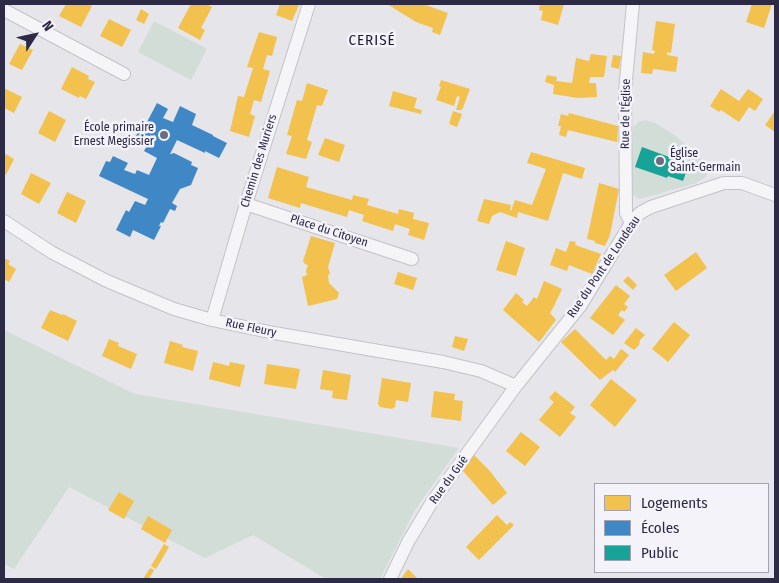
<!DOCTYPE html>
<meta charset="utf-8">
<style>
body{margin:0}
#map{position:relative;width:779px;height:583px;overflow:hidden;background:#e5e5ea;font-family:"Fira Sans Condensed",sans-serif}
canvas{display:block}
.frame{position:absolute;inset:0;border:5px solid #2c2a45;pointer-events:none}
.legend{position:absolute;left:594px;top:483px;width:175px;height:90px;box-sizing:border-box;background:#f3f3f9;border:1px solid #a3a3b1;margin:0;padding:6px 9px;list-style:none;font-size:15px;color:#2c2a45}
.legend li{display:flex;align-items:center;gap:10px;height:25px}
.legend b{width:25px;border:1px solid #a3a3b1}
.north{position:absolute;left:10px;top:10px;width:50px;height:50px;-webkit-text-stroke:4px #f3f3f9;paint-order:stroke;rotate:55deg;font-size:14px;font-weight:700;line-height:20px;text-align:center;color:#2c2a45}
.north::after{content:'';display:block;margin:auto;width:18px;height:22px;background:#2c2a45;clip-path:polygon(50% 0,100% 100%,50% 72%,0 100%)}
</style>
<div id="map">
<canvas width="779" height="583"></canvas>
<div class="frame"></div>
<ul class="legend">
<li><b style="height:14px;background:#f2c14e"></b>Logements</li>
<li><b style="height:14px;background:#3f88c5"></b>Écoles</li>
<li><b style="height:14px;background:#17a398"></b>Public</li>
</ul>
<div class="north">N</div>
</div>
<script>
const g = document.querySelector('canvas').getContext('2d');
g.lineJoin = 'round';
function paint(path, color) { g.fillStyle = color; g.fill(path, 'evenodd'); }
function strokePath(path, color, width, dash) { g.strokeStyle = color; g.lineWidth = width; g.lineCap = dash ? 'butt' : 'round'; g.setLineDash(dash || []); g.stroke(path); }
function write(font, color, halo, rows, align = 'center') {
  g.font = font + ' "Fira Sans Condensed",sans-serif'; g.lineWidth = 5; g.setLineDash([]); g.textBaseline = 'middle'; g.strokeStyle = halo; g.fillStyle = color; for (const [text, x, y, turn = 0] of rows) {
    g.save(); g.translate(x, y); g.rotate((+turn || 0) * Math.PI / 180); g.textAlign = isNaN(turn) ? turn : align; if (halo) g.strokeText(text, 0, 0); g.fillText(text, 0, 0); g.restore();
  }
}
paint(new Path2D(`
 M154,21L207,49L191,80L138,52Z
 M646,120C669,127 693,150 709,168L706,177L696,183L640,199L633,195L632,163L633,127L638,122Z
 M4,330L135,394L459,448L415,510L380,579H326L253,535L205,558L69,487L14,569L4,564Z`), '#d3ddd7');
paint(new Path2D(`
 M66,4H88L92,6L81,27L59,16Z
 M191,4H206L212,7L201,28L205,30L200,40L178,28Z
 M280,4H295L299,5L292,21L276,15Z
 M387,4H423L448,13L440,35L432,32L433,28L416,22Z
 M540,4L545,5L546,4H564L558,25L541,20L543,11L539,10Z
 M752,4H772L764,28L746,22Z
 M141,9L149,14L144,24L136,20Z
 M109,19L131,30L122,47L100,36Z
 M656,21L675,24L671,53L667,52V55L678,57L676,72L653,69L652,74L641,73L643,52L654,54L655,51L652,50Z
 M259,32L277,37L272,56L267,55L263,69L270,71L261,102L254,100L250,114L255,116L249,137L230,131L238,96L244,97L253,68L247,67Z
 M20,44L33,50L22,70L9,64Z
 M591,54L607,56L604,77H590L589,83H596L597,97L578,98L553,94L554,85L545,82L547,75L557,77L556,81L572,83L576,58L589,61Z
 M613,55L621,56L619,69L611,67Z
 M72,67L89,76L88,79L95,82L86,99L80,96L79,98L61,89Z
 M441,80L470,89L462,110H456L460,97L457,96L454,106L436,100L441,87L439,86Z
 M307,83L328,90L322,106L317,105L307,140L312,142L306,159L286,154L292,136L287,135L297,100L302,101Z
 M4,88L22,97L14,113L4,108Z
 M721,89L739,101L748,89L763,99L755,111L749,107L739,122L721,110L719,112L710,106Z
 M393,91L417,98L414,108L422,110L421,114L389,106Z
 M49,111L66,120L55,142L38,133Z
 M453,111L462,114L457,127L449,124Z
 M775,111V132L765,125Z
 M569,113L618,126L617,142L568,130L566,137L559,135L561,126H558L561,114L568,116Z
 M325,138L345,145L339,162L318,155Z
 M531,152L585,168L582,179L563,173L548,221L518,212L517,218L500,212L492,216L489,224L477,221L484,199L511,205L510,210L511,211L515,200L532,205L546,169L527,163Z
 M4,153L14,159L6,175L4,173Z
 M277,167L309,177L306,187L352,200L353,195L369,199L367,205L398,214L399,209L414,213L413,219L429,223L424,240L408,235L410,229L395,224L393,231L362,221L364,215L349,210L347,217L301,203L300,208L268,198Z
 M31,173L51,183L39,204L21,194Z
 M599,183L619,189L610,235L605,246L595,243V241L587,239Z
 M67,192L86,201L76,223L57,213Z
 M311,236L335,243L328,267L330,274L328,275L329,283L339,293L337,299L308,306L302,277L307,275L306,271L308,265L305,264L303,261Z
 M506,241L525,248L516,276L496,270Z
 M570,241L576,242L575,245L601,254L592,274L569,265L567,271L550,265L556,248L566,252Z
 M696,252L707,268L676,291L664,275Z
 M4,258L10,261L8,264L16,269L9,282L4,279Z
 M398,272L417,278L413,290L394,284Z
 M628,276L637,285L633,290L623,281Z
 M544,281L562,289L554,306L550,313L556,320L539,342L503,310L516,293L524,300L522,302L527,306L534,297L537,299Z
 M616,285L630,296L624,304L628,307L624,312L622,310L618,315L625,320L613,335L590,318Z
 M50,310L62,315L63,314L77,321L68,341L41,328Z
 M674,322L690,335L668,362L652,349Z
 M636,328L645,335L640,340L639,345L634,350L624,343Z
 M575,329L606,360L610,356L614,359L621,349L629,355L615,372L613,370L600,380L561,342Z
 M455,336L468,339L464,351L452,347Z
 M109,339L119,343L118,346L137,354L131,369L102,356Z
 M170,341L183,345L182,347L198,351L193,371L164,363Z
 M213,362L229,366L230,362L245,365L240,387L209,379Z
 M267,364L300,369L296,389L264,384Z
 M323,370L351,375L347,400L332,398L333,391L320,389Z
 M382,378L411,383L408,402L396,400L395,407L392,409L380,407L378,404Z
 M611,379L637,400L615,427L590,405Z
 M434,391L455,394L454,400L463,401L461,421L431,417Z
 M555,391L575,407L570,413L576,417L560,437L539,420L554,402L549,398Z
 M521,432L540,447L525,466L506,451Z
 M474,455L489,470L507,493L493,505L462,470Z
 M119,492L134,501L124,519L108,510Z
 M497,515L507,525L510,522L514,525L479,560L466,547Z
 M148,516L172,530L165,543L141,529Z
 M164,544L169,547L156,569L151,566Z
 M150,568L154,570L149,579H143Z
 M408,569L418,579H401Z`), '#f2c14e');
paint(new Path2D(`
 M157,103L168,109L163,118L173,122L180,106L196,114L192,125L213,135V136L227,143L219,158L205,151V153L177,140L170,154L174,153L192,162L191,165L198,168L191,185L180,189L172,203L177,206L175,211L170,209L163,223L161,222L159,226H161L154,240L133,230L130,237L116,230L126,210L129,212L135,201L145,205L148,199L99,176L106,161L110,162L113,156L128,163L124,170L135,174L137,170L149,175L157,158L144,151L148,144L135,138L143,122H147Z`), '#3f88c5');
paint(new Path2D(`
 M642,147L672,158L674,152L685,156L682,165L688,167L683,181L668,176L667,178L635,167Z`), '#17a398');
const street = new Path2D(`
 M4,10L124,74
 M246,204L412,259
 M4,221L51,252L107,281L174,309L212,320L274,333L443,362L481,371L516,386
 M631,223L626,213L625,91L633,4
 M212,320L246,204L309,4
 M390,579L408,542L432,502L516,386L581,305L631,223L640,213L651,207L724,183H742L775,195`);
strokePath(street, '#c2c2c8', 14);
strokePath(street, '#f5f4f7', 12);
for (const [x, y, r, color] of [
 [164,135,5,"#6d6b7f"],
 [660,161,5,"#6d6b7f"]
]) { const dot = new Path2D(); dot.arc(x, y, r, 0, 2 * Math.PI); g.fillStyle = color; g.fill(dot); strokePath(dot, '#f3f3f9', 2); }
write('12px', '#2c2a45', '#f3f3f9', [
 ["Rue de l'Église",626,114,-89],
 ["Chemin des Muriers",259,161,-73],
 ["Place du Citoyen",329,231,18],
 ["Rue du Pont de Londeau",604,267,-56],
 ["Rue Fleury",251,328,12],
 ["Rue du Gué",449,480,-54]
]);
write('12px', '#2c2a45', '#f3f3f9', [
 ["École primaire",154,128],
 ["Ernest Megissier",154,142],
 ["Église",670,154,"left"],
 ["Saint-Germain",670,168,"left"]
], 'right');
g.letterSpacing = '1px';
write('15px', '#1f1c36', '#f3f3f9', [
 ["CERISÉ",372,41]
]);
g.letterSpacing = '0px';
</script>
